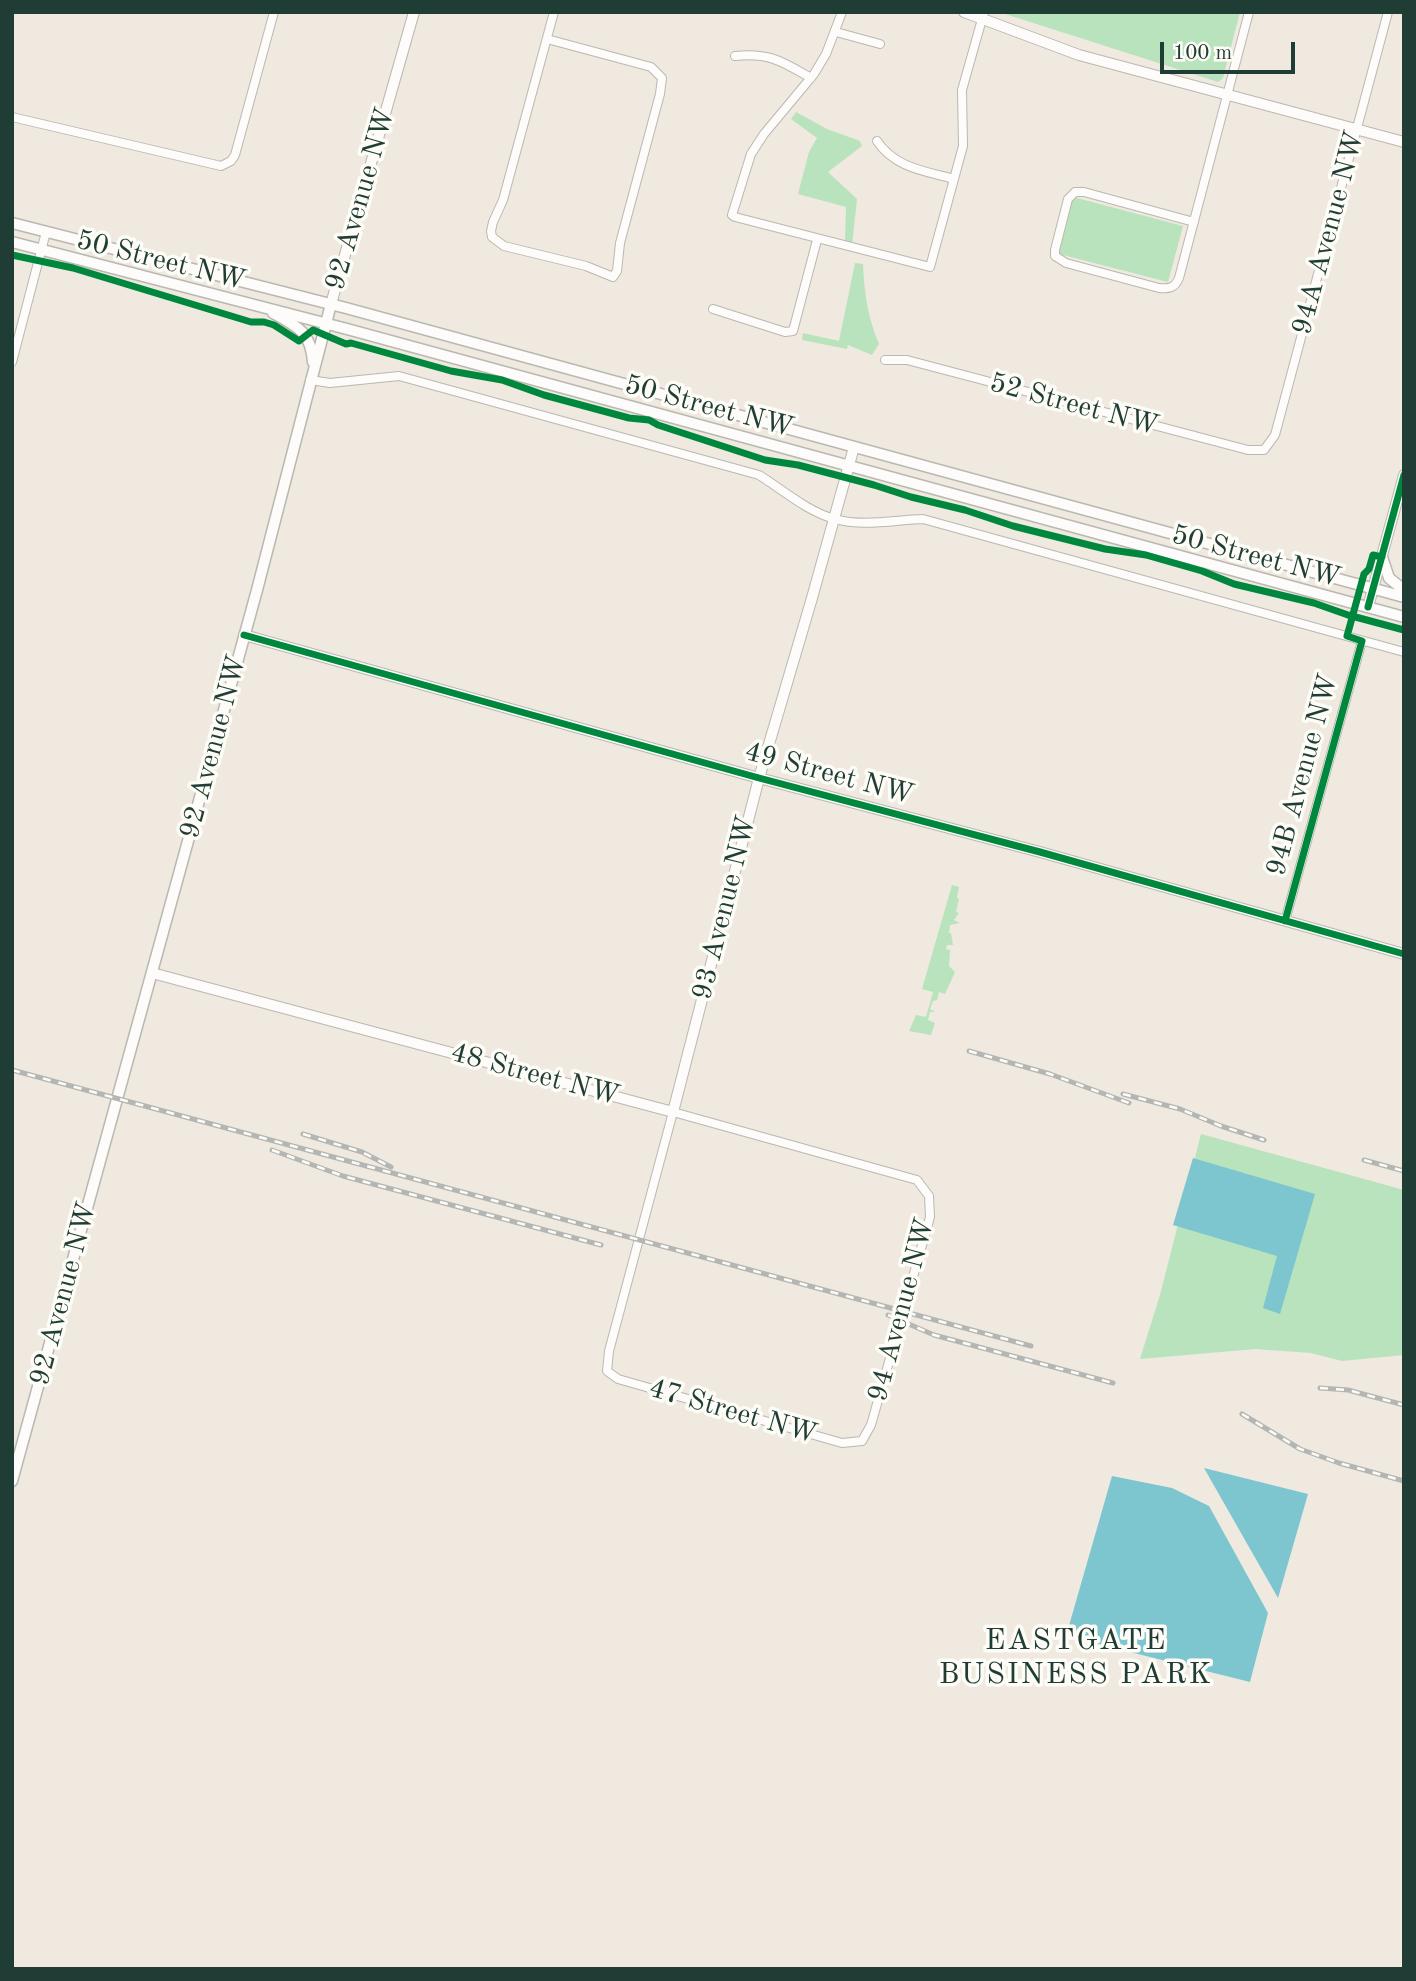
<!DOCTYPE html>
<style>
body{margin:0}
#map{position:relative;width:1416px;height:1981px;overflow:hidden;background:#efe9df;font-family:"Old Standard TT",serif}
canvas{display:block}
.frame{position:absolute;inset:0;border:14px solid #1f3d34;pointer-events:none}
.scale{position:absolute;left:1160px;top:42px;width:135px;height:32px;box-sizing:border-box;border:4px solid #1f3d34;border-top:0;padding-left:9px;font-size:21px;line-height:24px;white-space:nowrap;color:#1f3d34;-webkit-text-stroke:5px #fdfcf7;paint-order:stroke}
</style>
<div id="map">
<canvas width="1416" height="1981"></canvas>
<div class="frame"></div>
<div class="scale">100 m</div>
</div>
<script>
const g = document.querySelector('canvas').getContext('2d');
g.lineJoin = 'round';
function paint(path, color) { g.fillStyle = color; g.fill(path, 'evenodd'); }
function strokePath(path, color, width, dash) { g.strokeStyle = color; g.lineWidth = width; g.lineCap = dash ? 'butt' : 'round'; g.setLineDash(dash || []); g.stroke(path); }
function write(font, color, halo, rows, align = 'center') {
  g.font = font + ' "Old Standard TT",serif'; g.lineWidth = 7; g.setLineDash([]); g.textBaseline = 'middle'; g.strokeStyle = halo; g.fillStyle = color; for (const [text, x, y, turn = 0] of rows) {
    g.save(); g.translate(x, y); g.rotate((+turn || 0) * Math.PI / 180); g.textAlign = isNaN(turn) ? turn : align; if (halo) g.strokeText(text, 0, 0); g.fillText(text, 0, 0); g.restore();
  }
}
paint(new Path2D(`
 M999,12H1240L1223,78L1218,82Z
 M796,112L827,129L860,141L862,146L828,172L857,199L852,245L845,242L846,207L798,194L809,152L817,138L791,119Z
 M1073,197L1183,226L1168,282L1059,254Z
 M855,263L863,264C864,293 868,318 879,344L872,355L848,345L847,349L802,340L803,333L839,341Z
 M952,885L959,887L957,898L959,899L956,912L959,913L954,920L960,923L950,925L949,933H951L953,945H947L946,949L950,950L949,966L955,972L945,994L939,992L937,1000L933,1001L930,1009L935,1012H930L928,1020L935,1023L931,1035L909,1031L916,1015L926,1017L933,992L922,989Z
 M1201,1134L1404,1190V1355L1342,1361L1311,1353L1255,1349L1140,1359L1160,1295Z`), '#b8e3bc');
paint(new Path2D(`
 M1193,1158L1315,1194L1280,1314L1263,1308L1277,1256L1173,1225Z
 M1204,1468L1308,1494L1278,1598Z
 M1112,1476L1172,1488L1209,1506L1268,1613L1250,1682L1066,1636Z`), '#7dc6d0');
const minor = new Path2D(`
 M842,12L826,54L814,74L764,134L751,154L732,215L735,217L930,267L963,146L962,90L984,12
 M836,32L880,44
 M547,39L651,67L662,78L660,94L620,243L617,271L613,277L586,266L504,246L492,237L491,231L493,222L503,200L554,12
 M735,56C769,52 783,62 811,78
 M12,117L221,166L231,161L235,155L274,12
 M877,141C895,168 925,171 954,179
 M1194,222L1084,192H1075L1068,199L1055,250V256L1066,263L1159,288C1169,289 1175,288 1179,278L1249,12
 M713,309L785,332L793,331L817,240
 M885,360H907L1248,450H1264L1275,435L1388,12
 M12,362L46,232
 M310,380L330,383L399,376L759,475C783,490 808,512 835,519C862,527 895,520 923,519L1404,652
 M1285,921L1362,641
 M673,1112L917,1180L929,1196L930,1217L871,1425L862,1441L842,1443L618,1379L607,1371L609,1351Z`);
const tertiary = new Path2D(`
 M964,12L1079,55L1404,142
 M331,304L414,12
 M1368,607L1404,475
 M244,635L759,778L1040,852L1404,954
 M152,973L673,1112L759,778L812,598L854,447`);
const secondary = new Path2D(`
 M12,223L346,308L1404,597
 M12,242L347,329L1404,617
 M273,313C297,326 311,332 313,362
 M1382,557L1389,578L1404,590
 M12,1481L257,590L331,304`);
strokePath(minor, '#b9b8b1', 10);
strokePath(tertiary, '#b9b8b1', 12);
strokePath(secondary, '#b9b8b1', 13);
strokePath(minor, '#fdfcfa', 8);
strokePath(tertiary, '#fdfcfa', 10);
strokePath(secondary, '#fdfcfa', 10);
const rail = new Path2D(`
 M969,1051L1050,1074L1129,1103
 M12,1070L1031,1346
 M1123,1094L1180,1109L1221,1126L1264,1140
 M303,1134L362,1152L391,1167
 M272,1150L343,1176L601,1245
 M1364,1160L1404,1171
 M888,1315L934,1335L1113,1383
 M1320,1388L1348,1390L1404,1405
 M1242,1414L1300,1449L1339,1463L1404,1481`);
strokePath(rail, '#b4b6b4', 5);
strokePath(rail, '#fdfcf7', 2.5, [8]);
strokePath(new Path2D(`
 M12,255L73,268L251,322H264L274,325L299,341L313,330L346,344L351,343L451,371L502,380L544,395L629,418L649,420L658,425L765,460L798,465L874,485L911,497L965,510L1013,526L1105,549L1146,555L1202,571L1234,584L1314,603L1348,615L1404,630
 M1368,607L1404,475
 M244,635L759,778L1040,852L1404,954
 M1285,921L1362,641L1347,636L1349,629L1364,574L1369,569L1373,555L1382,557`), '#00873e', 7);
write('28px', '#1f3d34', '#fdfcf7', [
 ["92 Avenue NW",361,199,-74],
 ["94A Avenue NW",1329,233,-75],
 ["50 Street NW",161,261,14],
 ["52 Street NW",1074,405,15],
 ["50 Street NW",709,407,15],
 ["50 Street NW",1256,557,15],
 ["92 Avenue NW",214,747,-75],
 ["49 Street NW",829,774,15],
 ["94B Avenue NW",1303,775,-75],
 ["93 Avenue NW",725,908,-76],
 ["48 Street NW",535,1075,15],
 ["92 Avenue NW",64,1294,-75],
 ["94 Avenue NW",902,1310,-75],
 ["47 Street NW",733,1412,16]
]);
g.letterSpacing = '2px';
write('30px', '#1f3d34', '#fdfcf7', [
 ["EASTGATE",1076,1641],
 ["BUSINESS PARK",1076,1675]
]);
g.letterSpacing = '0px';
</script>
